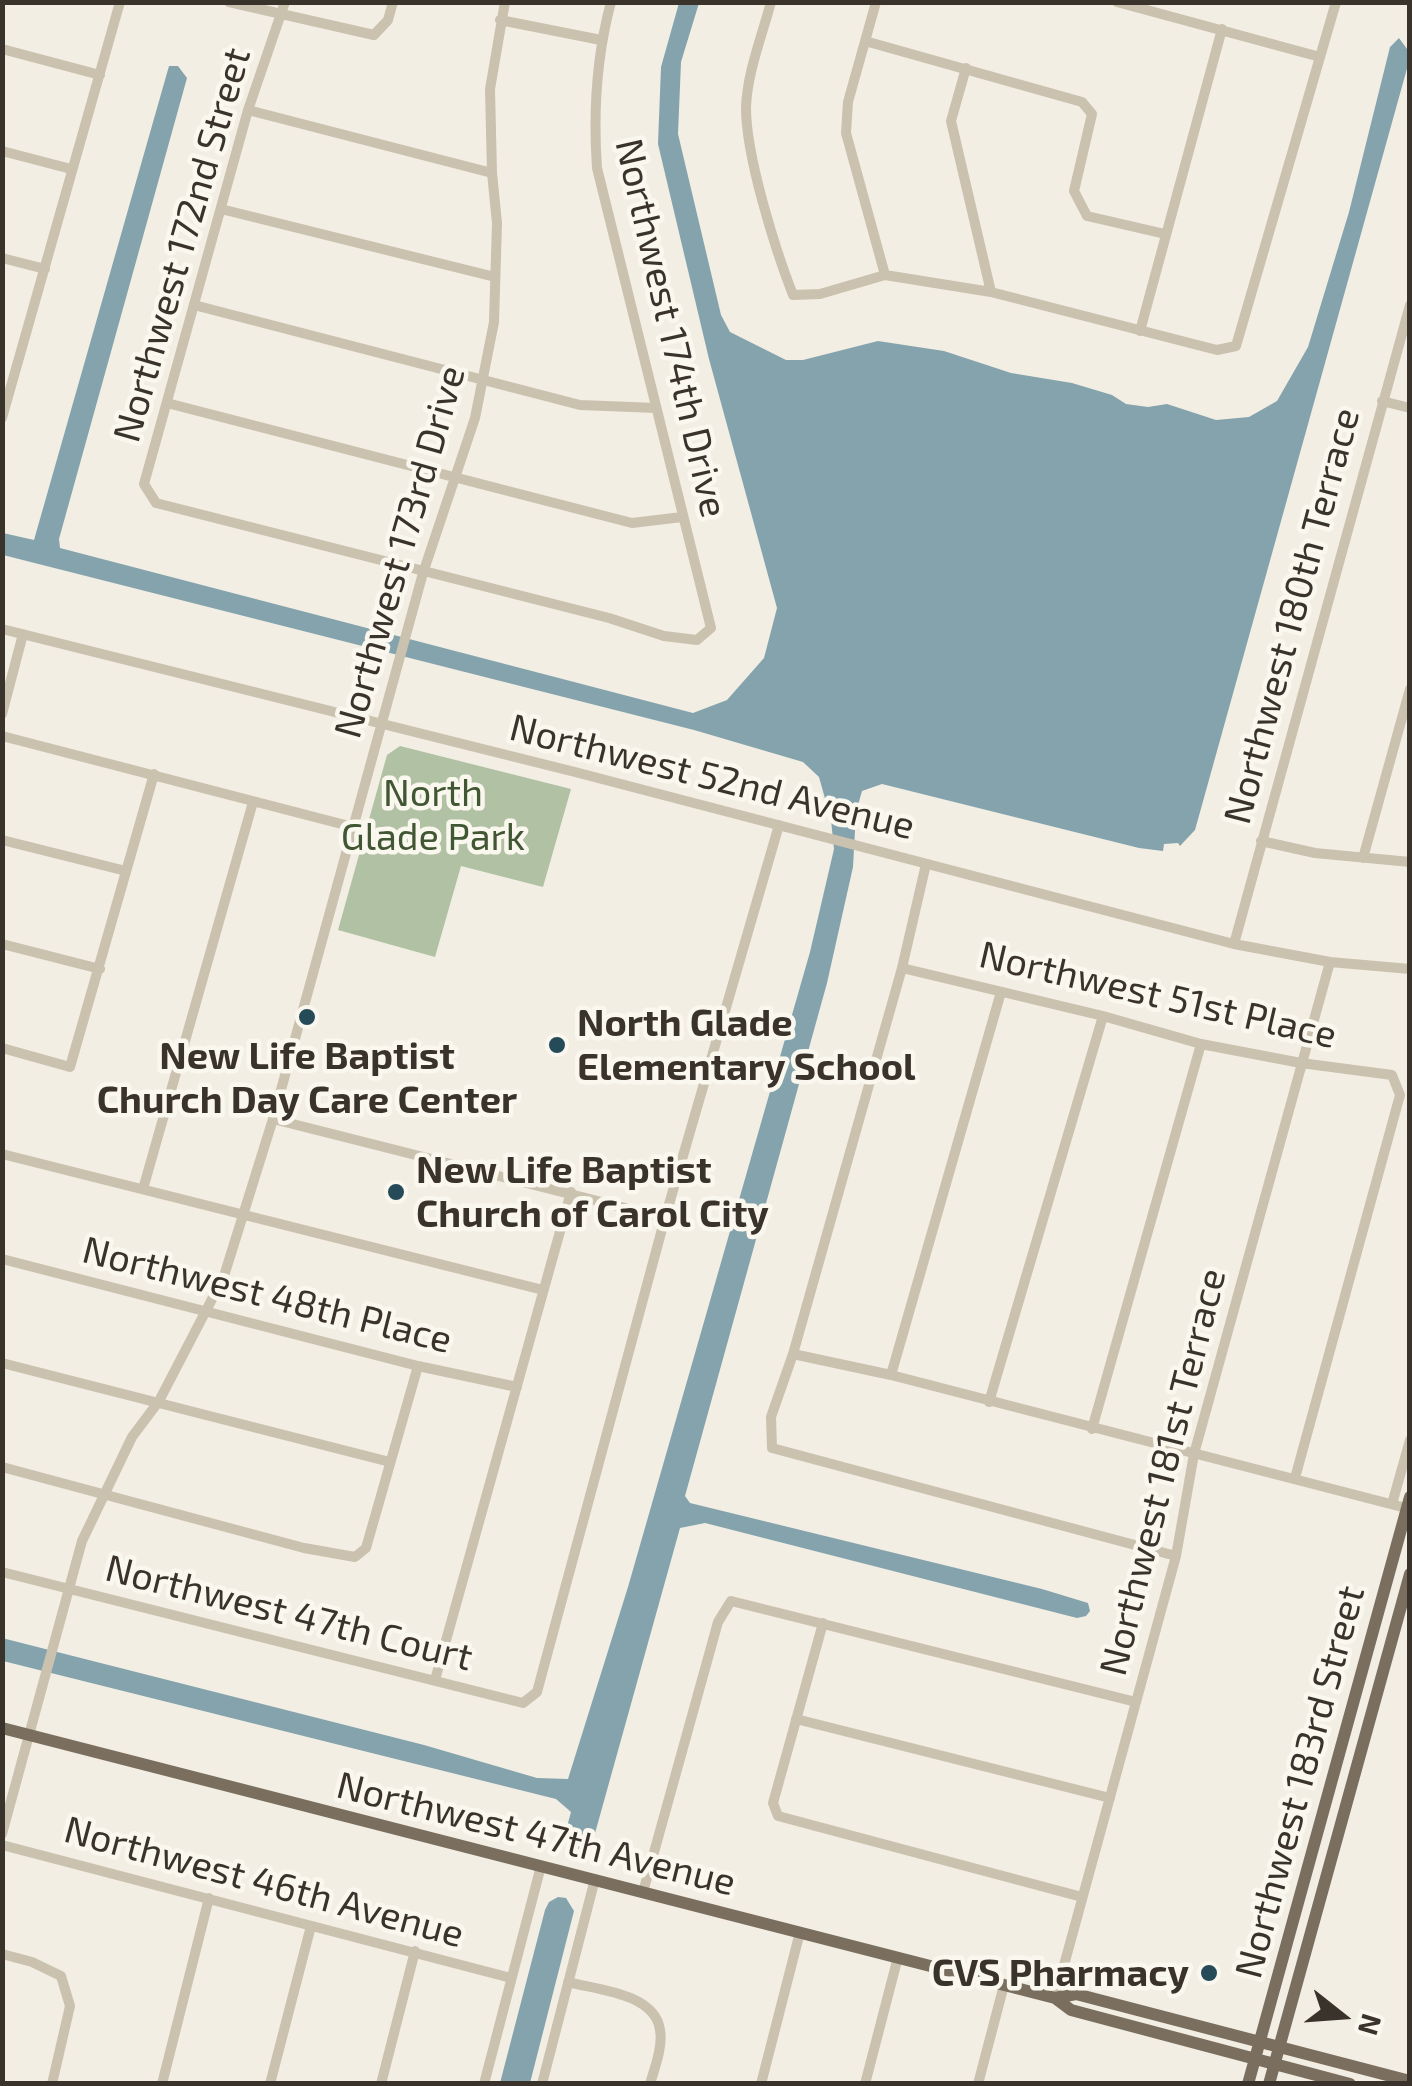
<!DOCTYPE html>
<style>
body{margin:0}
#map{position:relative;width:1412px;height:2086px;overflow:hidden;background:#f2eee3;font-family:"Exo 2",sans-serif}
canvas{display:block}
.frame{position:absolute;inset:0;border:5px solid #3a332c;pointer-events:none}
.north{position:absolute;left:1292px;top:1966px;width:100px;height:100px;-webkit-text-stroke:8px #faf7ef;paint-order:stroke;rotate:107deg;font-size:28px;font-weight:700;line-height:40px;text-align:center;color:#3a332c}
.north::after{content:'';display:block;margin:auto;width:35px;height:45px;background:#3a332c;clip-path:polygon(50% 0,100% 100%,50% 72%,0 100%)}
</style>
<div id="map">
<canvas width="1412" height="2086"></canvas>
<div class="frame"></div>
<div class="north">N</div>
</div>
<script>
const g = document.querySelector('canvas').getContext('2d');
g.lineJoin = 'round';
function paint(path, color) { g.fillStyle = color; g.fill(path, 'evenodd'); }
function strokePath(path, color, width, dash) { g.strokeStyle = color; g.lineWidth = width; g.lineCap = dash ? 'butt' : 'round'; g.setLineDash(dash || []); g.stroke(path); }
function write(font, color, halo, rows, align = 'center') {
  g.font = font + ' "Exo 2",sans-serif'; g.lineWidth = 9; g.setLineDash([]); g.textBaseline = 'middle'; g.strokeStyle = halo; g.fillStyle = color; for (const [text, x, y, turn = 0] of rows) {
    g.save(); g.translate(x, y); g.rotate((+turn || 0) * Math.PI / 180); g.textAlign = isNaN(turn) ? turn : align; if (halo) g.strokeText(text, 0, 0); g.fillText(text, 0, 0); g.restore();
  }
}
paint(new Path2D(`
 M400,746L571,789L543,887L461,866L435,957L338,930L387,755Z`), '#b1c1a3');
paint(new Path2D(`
 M679,3H699L681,62L678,134L721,315L730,332L786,360H803L878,341L944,351L1011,373L1072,383L1112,395L1126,404L1148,407L1167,404L1216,420L1249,417L1277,401L1308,347L1349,212L1390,47L1399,38L1407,49L1408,65L1195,830L1180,846L1178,843L1164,844L1163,851L1139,848L882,784L862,791L856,812L853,867L827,983L685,1496L690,1503L1042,1589L1088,1603L1090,1611L1086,1616L1077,1618L705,1523L680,1528L592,1844L578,1849L570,1846L564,1838L571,1812L556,1799L3,1661L2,1638L424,1745L537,1778L568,1779L628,1587L810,952L834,849L831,820L819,777L803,762L694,730L3,555V533L34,540L169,66H178L187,78L59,539L60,548L693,713L727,700L764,658L777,608L709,359L658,144L661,67Z
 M558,1897L566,1898L574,1911L530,2083H500L545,1910L549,1902Z`), '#84a3ad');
strokePath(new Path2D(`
 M229,2L374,35L388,20L393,2
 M285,2L248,110L144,484L156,503L609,618L664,636L697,640L711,628L597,168C593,111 596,58 611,2
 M771,2C762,36 747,73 746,108C746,156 775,249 793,295L820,294L885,275L991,292L1217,350L1236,346L1336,2
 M876,2L848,102L846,133L885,275
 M1117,2L1320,57
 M500,20L601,40
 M865,41L1082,102L1092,114L1074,191L1087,216L1165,234
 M2,49L100,75
 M966,68L951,121L991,292
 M248,110L492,173
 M2,151L71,169
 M221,209L495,277
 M2,258L45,269
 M194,305L580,405L656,408
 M1140,331L1222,29
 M1382,401L1410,408
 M167,403L632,523L682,517
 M2,418L120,2
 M2,629L575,772L1234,944L1330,962L1410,969
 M2,714L23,634
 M2,736L353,827
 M2,840L126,871
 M1261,841L1315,853L1410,862
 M1363,858L1410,689
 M926,864L902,968L793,1354L771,1417L772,1448L1176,1556
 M2,944L100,969
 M1234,944L1410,305
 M902,968L1103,1016L1201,1044L1301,1063L1392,1075L1400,1095L1295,1478
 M2,1048L70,1067L154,774
 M273,1119L665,1218
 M2,1154L543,1290
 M143,1189L253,802
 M2,1259L418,1366L517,1387
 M793,1354L891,1375L1406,1508
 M2,1363L390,1462
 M891,1375L1001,992
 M989,1402L1103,1016
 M1092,1429L1201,1044
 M2,1467L304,1548L355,1557L366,1548L418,1366
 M1392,1504L1410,1440
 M2,1572L523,1703L537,1692L665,1218L779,825
 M823,1623L773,1803L778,1816L1082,1897
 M435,1680L571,1192
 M796,1719L1110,1798
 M2,1834L82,1541L132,1437L159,1401L224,1276L273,1119L423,573L475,418L494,322L497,223L492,173L490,89L505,2
 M2,1845L511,1978
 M643,1892L718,1622L731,1601L1136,1702
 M2,1954L32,1962L61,1976L70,2006L52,2084
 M568,1982C597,1990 655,1993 660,2030C663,2046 655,2067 650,2084
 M1055,1998L1176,1556L1194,1454L1330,962
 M162,2084L209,1898
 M270,2084L311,1926
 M381,2084L415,1951
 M484,2084L541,1866
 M542,2084L595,1879
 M761,2084L800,1932
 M865,2084L898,1957
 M978,2084L1004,1985`), '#cac1af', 10);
strokePath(new Path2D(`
 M2,1728L1055,1998L1071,2010L1350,2084
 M1055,1998L1076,1994L1410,2081
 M1248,2084L1410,1497
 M1269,2084L1410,1574`), '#7a6e5f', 12);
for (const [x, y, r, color] of [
 [307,1017,10,"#254a58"],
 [557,1045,10,"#254a58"],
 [396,1192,10,"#254a58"],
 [1209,1973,10,"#254a58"]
]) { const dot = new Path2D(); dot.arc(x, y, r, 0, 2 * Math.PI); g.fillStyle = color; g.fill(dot); strokePath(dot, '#faf7ef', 4); }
write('38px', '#3a332c', '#faf7ef', [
 ["Northwest 172nd Street",182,245,-74],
 ["Northwest 174th Drive",671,328,77],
 ["Northwest 173rd Drive",400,552,-74],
 ["Northwest 180th Terrace",1292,616,-75],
 ["Northwest 52nd Avenue",712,777,14],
 ["Northwest 51st Place",1158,995,13],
 ["Northwest 48th Place",267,1295,14],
 ["Northwest 181st Terrace",1163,1472,-76],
 ["Northwest 47th Court",289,1613,14],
 ["Northwest 183rd Street",1300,1782,-75],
 ["Northwest 47th Avenue",536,1834,14],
 ["Northwest 46th Avenue",264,1882,15]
]);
write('38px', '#415632', '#faf7ef', [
 ["North",433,793],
 ["Glade Park",433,837]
]);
write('bold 38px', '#3a332c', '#faf7ef', [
 ["North Glade",577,1023],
 ["Elementary School",577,1067],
 ["New Life Baptist",307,1056,"center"],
 ["Church Day Care Center",307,1100,"center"],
 ["New Life Baptist",416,1170],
 ["Church of Carol City",416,1214],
 ["CVS Pharmacy",1189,1973,"right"]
], 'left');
</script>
